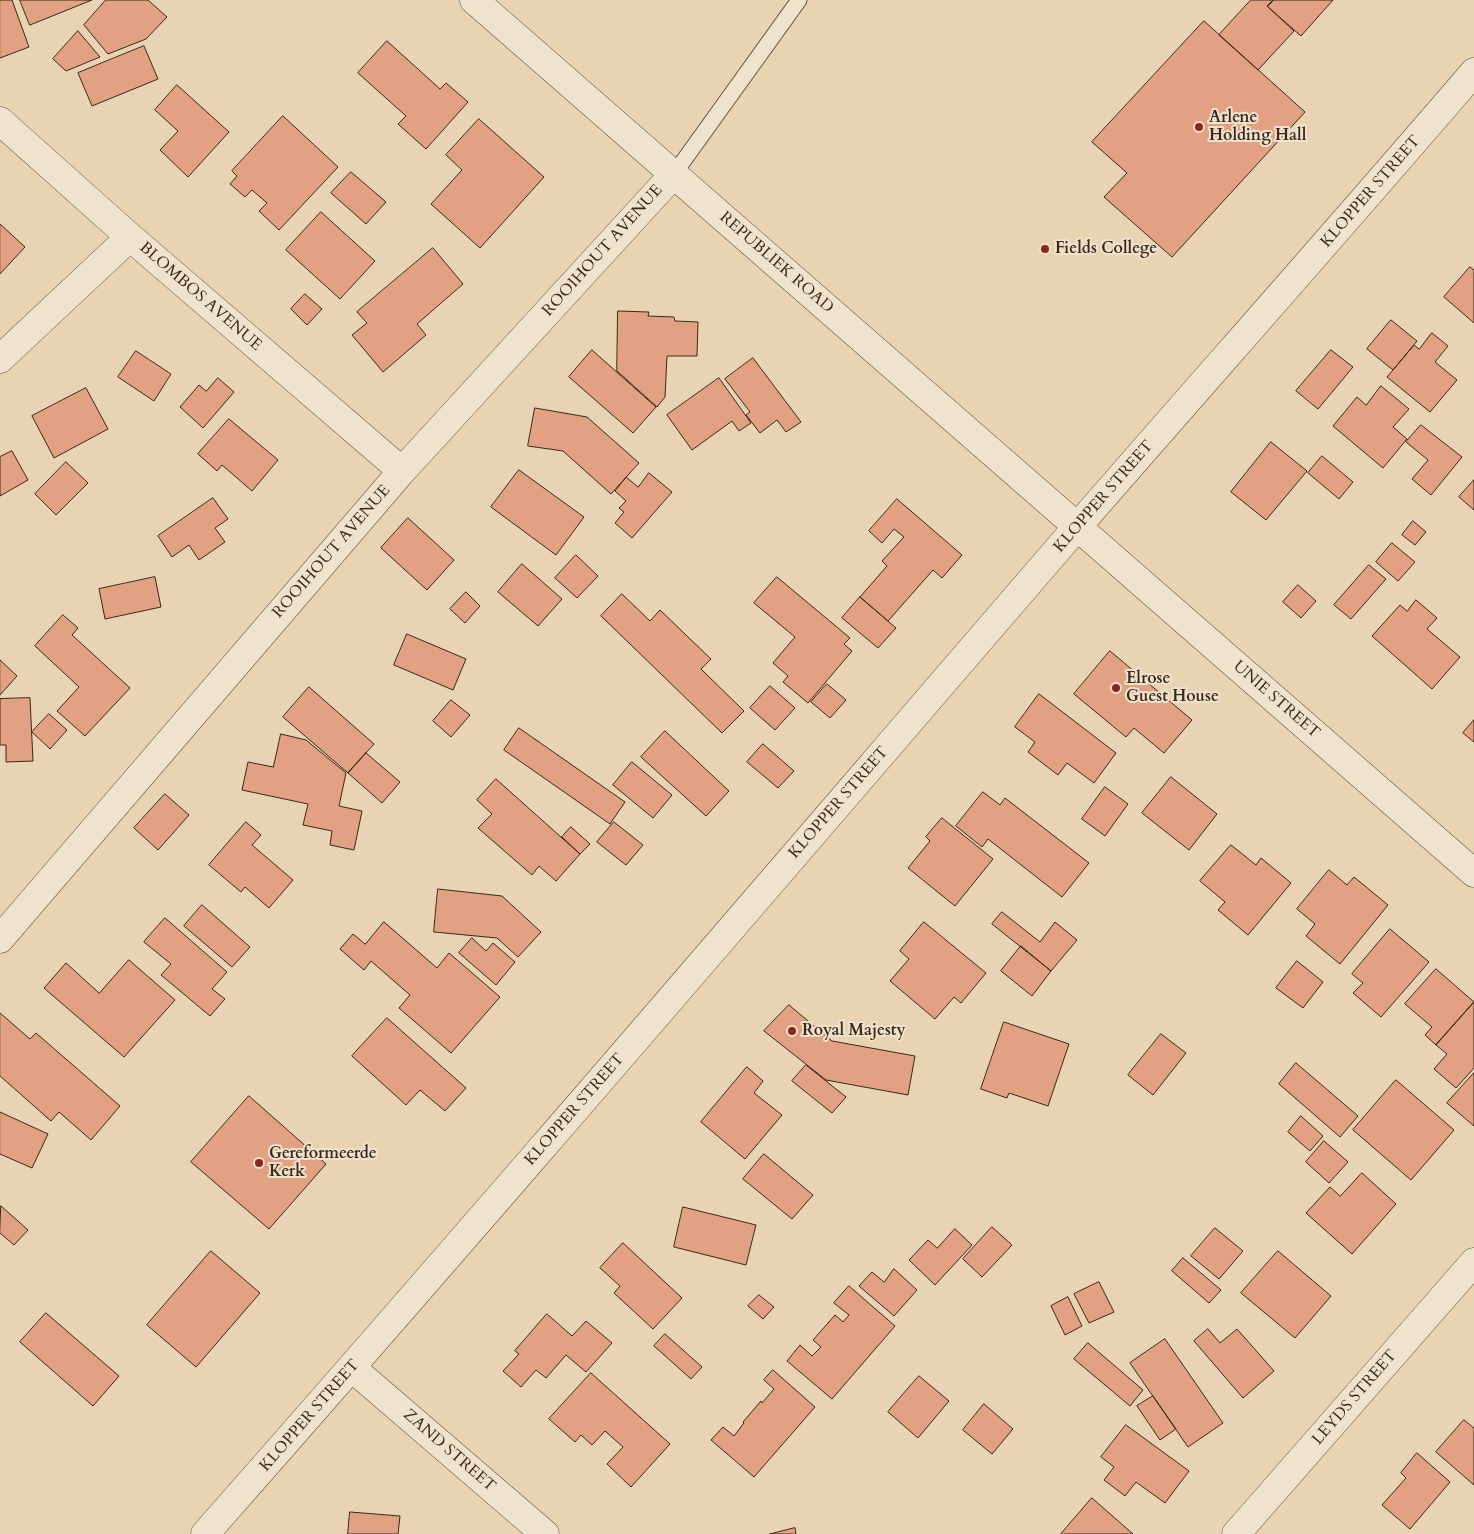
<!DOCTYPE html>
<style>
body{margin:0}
canvas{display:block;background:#e8d4b2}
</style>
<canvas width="1474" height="1534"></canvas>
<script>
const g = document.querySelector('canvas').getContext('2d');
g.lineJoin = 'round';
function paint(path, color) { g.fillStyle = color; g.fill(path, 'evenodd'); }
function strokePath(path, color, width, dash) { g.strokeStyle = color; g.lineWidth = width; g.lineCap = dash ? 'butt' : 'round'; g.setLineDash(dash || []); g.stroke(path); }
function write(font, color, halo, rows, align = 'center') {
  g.font = font + ' Cardo,serif'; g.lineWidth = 4; g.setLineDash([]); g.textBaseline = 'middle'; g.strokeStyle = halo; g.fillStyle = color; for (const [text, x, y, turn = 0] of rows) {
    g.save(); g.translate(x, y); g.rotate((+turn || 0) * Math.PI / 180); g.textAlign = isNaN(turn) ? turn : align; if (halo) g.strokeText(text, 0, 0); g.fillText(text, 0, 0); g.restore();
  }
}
const building = new Path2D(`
 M0,0H12L29,47L0,58Z
 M20,0H92L30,25Z
 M106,0H148L167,17L146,39L108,54L84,25Z
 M1251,0H1273L1267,6L1294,31L1258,70L1219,35Z
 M1274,0H1333L1301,36L1268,7Z
 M1204,21L1305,112L1172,257L1104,197L1127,173L1092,142Z
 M78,31L100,57L66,71L53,59Z
 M387,41L440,89L446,83L468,102L426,149L398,124L406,116L358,73Z
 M144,46L158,79L92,106L78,73Z
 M177,85L229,132L188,177L160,150L178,131L155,110Z
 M283,116L338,167L279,230L259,211L267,203L252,190L245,197L230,184L237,176L232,171Z
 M479,119L544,177L480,248L431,204L462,170L446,155Z
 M351,172L386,202L366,224L331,193Z
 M321,212L375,261L340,299L286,250Z
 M0,224L25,247L0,274Z
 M433,248L463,284L417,324L426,335L383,372L352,335L367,323L357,312Z
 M1470,267L1474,270V323L1444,297Z
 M305,294L322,309L307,325L291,309Z
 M618,311L649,312L648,316L674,317L675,321L698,322L697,356H667L665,397L657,407L617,371Z
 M1391,320L1417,341L1393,370L1367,349Z
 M1432,333L1448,346L1435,362L1457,380L1430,412L1387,377L1414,345L1419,349Z
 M592,350L656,407L633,433L569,377Z
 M1331,350L1353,367L1318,409L1296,391Z
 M136,351L171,374L154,401L118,377Z
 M753,358L801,422L786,432L777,420L760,433L746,415L750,412L725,379Z
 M218,378L234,392L203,428L180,407L199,385L206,391Z
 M719,378L751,423L739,431L732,421L692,450L667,415Z
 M1381,386L1409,409L1393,427L1407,439L1383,468L1333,426L1357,397L1366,405Z
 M86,388L108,429L54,458L32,416Z
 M535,408L587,417L639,463L611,494L563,451L528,446Z
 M229,419L278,460L252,491L222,465L217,471L198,454Z
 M1421,425L1462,457L1431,495L1412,479L1428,460L1406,442Z
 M1271,442L1307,471L1266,520L1231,492Z
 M12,451L28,480L0,496V457Z
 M1322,456L1353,482L1339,499L1308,473Z
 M66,462L88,483L56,515L35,494Z
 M519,470L584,517L556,555L491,507Z
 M649,473L672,492L632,538L615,523L624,512L619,508L626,501L615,491L626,477L638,487Z
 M1474,480V510L1459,497Z
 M213,498L228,519L215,528L225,542L199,560L189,545L172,557L158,536Z
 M897,499L962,555L942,578L933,570L888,621L860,597L887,566L882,561L904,537L894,529L882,543L869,531Z
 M408,518L454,560L427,590L381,548Z
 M1413,521L1426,532L1415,545L1402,535Z
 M1392,543L1415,562L1398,581L1376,562Z
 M576,555L598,576L577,598L555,578Z
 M522,564L562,599L538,626L498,592Z
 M1369,565L1386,579L1351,619L1334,605Z
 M155,577L161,607L105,619L99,589Z
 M777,577L850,638L844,644L852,651L808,703L783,682L788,676L773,663L795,637L754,603Z
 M1298,585L1316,601L1301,618L1283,602Z
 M466,592L480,606L465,623L450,609Z
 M622,594L650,621L660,610L711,659L701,669L744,711L722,733L601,616Z
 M860,597L896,628L878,648L842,618Z
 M1416,600L1437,618L1427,629L1460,657L1432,689L1372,636L1400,605L1407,611Z
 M63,615L78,628L72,635L130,688L85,736L57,711L79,687L35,646Z
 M407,634L466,659L453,690L394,665Z
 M1110,651L1192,720L1164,753L1134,728L1126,737L1074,694Z
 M0,660L17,676L0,695Z
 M827,684L846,700L830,718L811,702Z
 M770,686L795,708L775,730L750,708Z
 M309,687L374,744L348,773L283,717Z
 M1039,694L1116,753L1094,783L1067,763L1058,775L1028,752L1035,742L1015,727Z
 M30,698L33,761L6,762V745H0V699Z
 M451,700L470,715L451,737L433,721Z
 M49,714L67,730L50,749L32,732Z
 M1474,720V742L1463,733Z
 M519,728L625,802L610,824L504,750Z
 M665,731L729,791L706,816L641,757Z
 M281,734L306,740L346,773L339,806L362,811L354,850L330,845L332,831L303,825L308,804L242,790L248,762L273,767Z
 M763,744L794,771L778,788L747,762Z
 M366,753L400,782L382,803L348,773Z
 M632,762L672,795L653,818L613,785Z
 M1171,777L1217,814L1189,850L1142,813Z
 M496,779L580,854L556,881L539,866L532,875L478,828L492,814L477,800Z
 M1105,787L1128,804L1105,836L1082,819Z
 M983,792L1000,805L1005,798L1089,863L1062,897L988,839L982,847L956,826Z
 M165,794L189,815L158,850L134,828Z
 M942,818L993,859L955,906L908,868L930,841L926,837Z
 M246,822L261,835L252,845L293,880L269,908L245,887L241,892L209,865Z
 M614,822L643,845L626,865L597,842Z
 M571,827L590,844L580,854L562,837Z
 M1231,845L1256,865L1261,858L1291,883L1248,935L1218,910L1225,902L1200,881Z
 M1329,870L1347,885L1354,877L1388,905L1340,964L1306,936L1315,924L1297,909Z
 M438,889L502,896L541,932L518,957L497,938L434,932Z
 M202,905L250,947L232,967L184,926Z
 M1002,912L1040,942L1055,922L1077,940L1051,971L992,924Z
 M165,918L227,972L212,989L225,999L210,1016L161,975L171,964L144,942Z
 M384,922L437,968L449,953L500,997L451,1053L399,1008L410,995L371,961L364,970L340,949L353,934L365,944Z
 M924,922L986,973L961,1003L954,997L935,1019L890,981L909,959L900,951Z
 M1390,929L1429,962L1381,1017L1353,993L1363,983L1352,974Z
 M472,938L486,951L493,943L515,962L496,985L459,953Z
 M1021,946L1051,971L1032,996L1001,971Z
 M129,960L175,1000L124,1057L44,988L66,963L99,993Z
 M1297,961L1323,982L1303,1008L1276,988Z
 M1436,969L1474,1002L1436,1045L1425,1035L1432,1027L1405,1004Z
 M1474,1002V1068L1456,1088L1434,1069L1447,1054L1436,1045Z
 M789,1005L832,1041L915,1056L908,1095L826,1080L764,1031Z
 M0,1013L30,1039L36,1033L120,1106L91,1140L59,1112L51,1121L0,1076Z
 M387,1018L466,1088L445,1111L420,1090L406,1105L352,1056Z
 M1004,1022L1069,1044L1048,1106L1009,1093L1007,1098L981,1089Z
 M1161,1034L1186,1053L1153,1095L1128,1075Z
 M1296,1063L1358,1116L1340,1137L1279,1084Z
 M806,1065L846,1097L832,1113L792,1081Z
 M747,1067L763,1081L754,1093L782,1115L745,1159L701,1122Z
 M1474,1073V1126L1447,1103Z
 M1396,1080L1454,1130L1411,1180L1353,1130Z
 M249,1096L326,1164L269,1229L191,1162Z
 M0,1112L48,1134L32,1168L0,1154Z
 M1301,1116L1323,1136L1310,1151L1288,1132Z
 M1324,1141L1348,1162L1329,1183L1306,1162Z
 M764,1154L813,1195L792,1219L743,1179Z
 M1362,1173L1396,1204L1352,1254L1306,1213L1330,1187L1340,1196Z
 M1,1206L28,1230L14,1245L0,1233Z
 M683,1207L756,1225L746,1265L674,1247Z
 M992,1227L1012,1245L982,1277L963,1259Z
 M1215,1228L1243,1251L1219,1279L1191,1256Z
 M955,1229L972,1245L935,1285L909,1260L928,1240L937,1248Z
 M623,1243L682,1298L653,1329L614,1293L620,1286L600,1268Z
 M211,1251L260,1293L196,1367L147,1325Z
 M1278,1251L1331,1296L1295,1338L1241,1293Z
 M1183,1258L1221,1290L1209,1303L1172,1271Z
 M894,1269L917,1290L894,1316L859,1286L872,1272L884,1282Z
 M1099,1282L1114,1312L1089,1323L1074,1294Z
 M849,1286L895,1326L832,1399L787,1361L800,1345L812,1356L821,1347L813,1340L835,1315L843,1322L849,1315L834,1303Z
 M759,1295L774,1307L763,1319L748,1306Z
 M1068,1297L1082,1326L1065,1335L1051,1306Z
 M46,1313L119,1376L93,1406L20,1342Z
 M547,1314L572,1336L586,1321L612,1343L586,1372L566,1355L546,1378L536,1370L521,1387L503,1371L519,1354L515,1351Z
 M1208,1329L1220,1343L1237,1329L1274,1371L1243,1398L1194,1341Z
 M665,1334L702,1367L691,1379L654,1346Z
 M1165,1339L1223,1423L1188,1447L1130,1363Z
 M1088,1343L1143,1390L1130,1406L1074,1359Z
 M773,1370L815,1407L754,1477L711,1440L723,1427L734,1436L744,1423L743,1422L761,1401L762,1403L774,1389L764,1380Z
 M591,1373L670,1444L631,1487L607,1464L623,1447L605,1431L592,1445L581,1435L575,1442L549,1419Z
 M919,1376L949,1401L918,1438L888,1412Z
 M1153,1396L1176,1429L1160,1440L1137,1406Z
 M984,1404L1013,1429L992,1454L963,1430Z
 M1464,1420L1474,1428V1485L1436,1452Z
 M1126,1425L1189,1471L1165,1503L1136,1482L1125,1496L1104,1480L1114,1467L1101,1457Z
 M1417,1453L1450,1482L1410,1529L1382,1505L1406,1478L1401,1473Z
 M1092,1498L1133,1534H1061Z
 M350,1512L400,1516L398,1534H348Z
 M795,1528L796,1534H770Z`);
paint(building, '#e2a183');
strokePath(building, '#3b2817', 1);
const service = new Path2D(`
 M674,174L799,0`);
const minor = new Path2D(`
 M474,0L1474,873
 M0,121L130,237L402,471
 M0,359L130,237
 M0,939L402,471L674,174
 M352,1368L545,1534
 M205,1534C497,1203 783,868 1071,534C1205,380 1341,227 1474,72
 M1236,1534L1474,1262`);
strokePath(service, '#66533e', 17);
strokePath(minor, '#66533e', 29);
strokePath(service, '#f0e3cd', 15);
strokePath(minor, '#f0e3cd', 28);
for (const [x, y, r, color] of [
 [1199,127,5,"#8f2418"],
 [1045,249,5,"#8f2418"],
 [1116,688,5,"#8f2418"],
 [792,1031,5,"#8f2418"],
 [259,1163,5,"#8f2418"]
]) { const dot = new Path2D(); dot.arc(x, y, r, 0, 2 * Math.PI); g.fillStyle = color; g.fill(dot); strokePath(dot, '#f0e3cd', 2); }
write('bold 16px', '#3b2817', '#f0e3cd', [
 ["Arlene",1209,118],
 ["Holding Hall",1209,136],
 ["Fields College",1055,249],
 ["Elrose",1126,679],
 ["Guest House",1126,697],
 ["Royal Majesty",802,1031],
 ["Gereformeerde",269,1154],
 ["Kerk",269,1172]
], 'left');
write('16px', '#3b2817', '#f0e3cd', [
 ["KLOPPER STREET",1371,192,-49],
 ["ROOIHOUT AVENUE",603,251,-48],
 ["REPUBLIEK ROAD",776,263,41],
 ["BLOMBOS AVENUE",200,297,41],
 ["KLOPPER STREET",1104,497,-49],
 ["ROOIHOUT AVENUE",332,552,-49],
 ["UNIE STREET",1276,700,41],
 ["KLOPPER STREET",839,803,-49],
 ["KLOPPER STREET",575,1110,-49],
 ["LEYDS STREET",1355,1398,-49],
 ["KLOPPER STREET",310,1416,-49],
 ["ZAND STREET",449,1451,41]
]);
</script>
